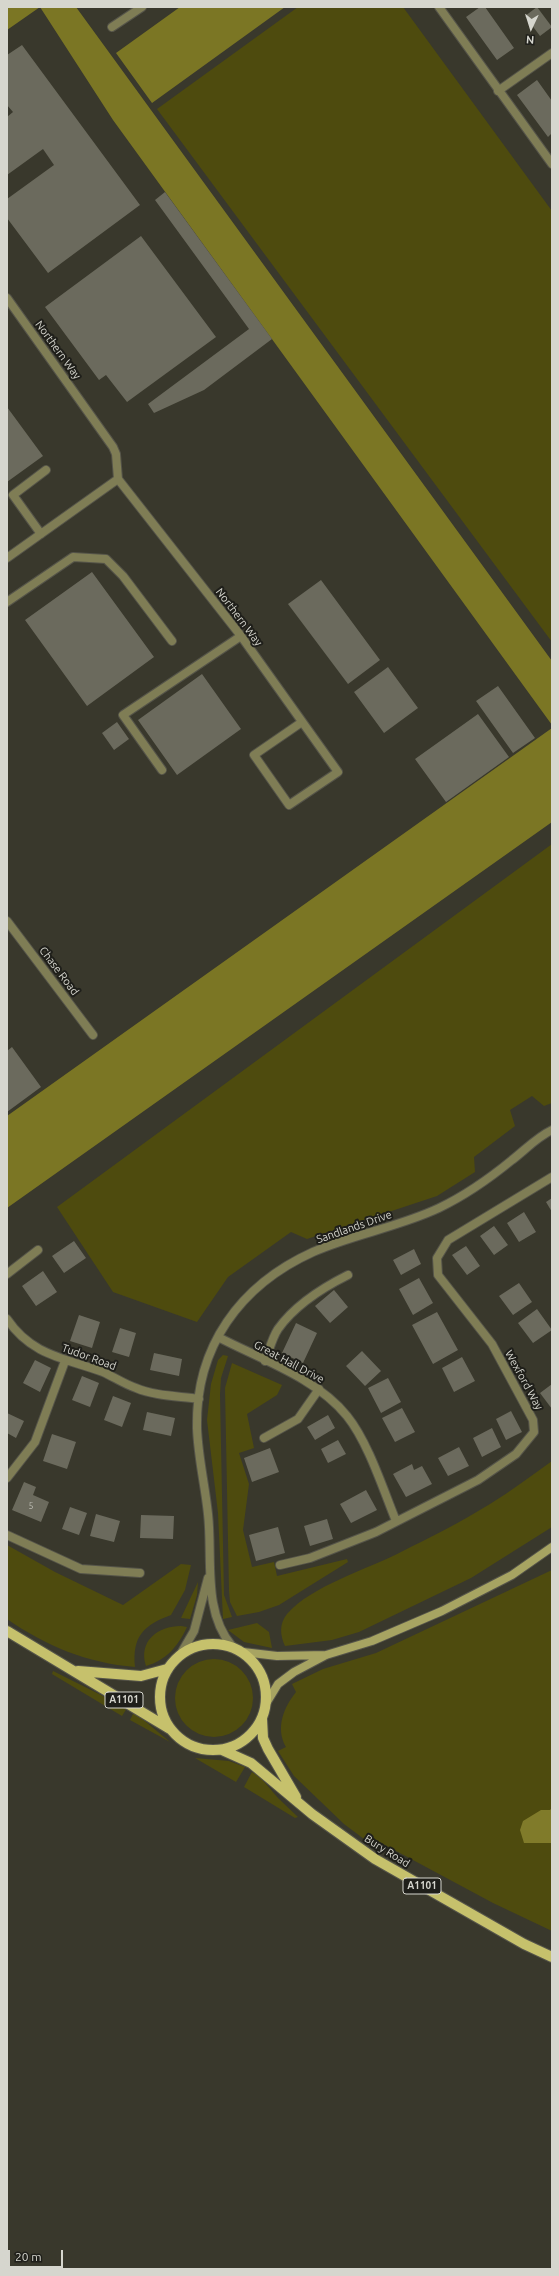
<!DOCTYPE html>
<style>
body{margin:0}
#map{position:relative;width:559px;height:2276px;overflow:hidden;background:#39382c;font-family:Ubuntu,sans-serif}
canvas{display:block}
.frame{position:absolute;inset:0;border:8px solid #d6d6ce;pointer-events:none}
.north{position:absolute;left:511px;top:8px;width:40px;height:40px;-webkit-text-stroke:3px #1f1f1a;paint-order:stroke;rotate:184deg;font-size:11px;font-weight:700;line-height:16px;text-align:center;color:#d6d6ce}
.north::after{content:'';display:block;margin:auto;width:14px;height:18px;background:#d6d6ce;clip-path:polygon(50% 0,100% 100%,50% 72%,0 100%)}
.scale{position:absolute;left:8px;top:2250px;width:55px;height:18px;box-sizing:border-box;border:2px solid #d6d6ce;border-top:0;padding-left:5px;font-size:12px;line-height:14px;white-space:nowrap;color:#d6d6ce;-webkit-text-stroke:3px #1f1f1a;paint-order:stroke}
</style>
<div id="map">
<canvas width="559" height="2276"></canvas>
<div class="frame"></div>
<div class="north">N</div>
<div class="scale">20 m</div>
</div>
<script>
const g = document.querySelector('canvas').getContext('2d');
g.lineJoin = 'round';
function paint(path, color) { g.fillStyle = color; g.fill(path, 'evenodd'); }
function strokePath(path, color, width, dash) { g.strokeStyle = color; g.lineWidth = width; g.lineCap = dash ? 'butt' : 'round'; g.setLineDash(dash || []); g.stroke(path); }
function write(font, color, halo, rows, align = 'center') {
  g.font = font + ' Ubuntu,sans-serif'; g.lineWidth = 4; g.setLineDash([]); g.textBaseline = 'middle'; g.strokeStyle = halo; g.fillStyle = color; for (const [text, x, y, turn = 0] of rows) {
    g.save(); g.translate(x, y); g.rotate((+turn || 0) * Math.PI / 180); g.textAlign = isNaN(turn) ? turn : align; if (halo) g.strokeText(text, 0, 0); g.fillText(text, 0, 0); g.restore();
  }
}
paint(new Path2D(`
 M298,7H403L552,211V642L157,109Z
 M552,844V1103L544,1106L532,1096L510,1110L515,1126L474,1157L475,1172L437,1196L307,1239L291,1232L228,1277L197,1322L113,1292L57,1207Z
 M223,1355L228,1356L221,1378L220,1394L224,1595L232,1617L223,1619L218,1513L207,1420L211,1384L218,1360Z
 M232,1363L282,1385L277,1395L247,1414L254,1448L239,1453L249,1484L243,1530L252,1567L274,1562L277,1576L347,1559L348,1562L279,1605L259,1612L237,1616L230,1602L229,1591L225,1388Z
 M552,1461V1527L471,1578L359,1632L332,1640L285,1646C280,1635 279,1624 287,1614C311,1586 368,1569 401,1552C431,1537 461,1522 490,1504C511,1491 531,1476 552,1461Z
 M7,1545L55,1572L123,1605L181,1564L191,1565L185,1590L171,1615C144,1625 132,1636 135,1667C87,1663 46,1646 7,1619Z
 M552,1570V1931L493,1903L372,1838L368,1842L344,1824L294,1776L278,1751L286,1747C275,1728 284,1707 296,1692L292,1684L323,1669L376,1653Z
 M198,1582L197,1595L190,1619L181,1618Z
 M257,1623L269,1632L272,1648L244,1642L228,1630Z
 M181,1626L187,1627C178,1646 167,1660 146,1666C138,1641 158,1626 181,1626Z
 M175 1698a39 39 0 1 1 78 0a39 39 0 1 1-78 0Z
 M53,1671L127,1708L122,1716L52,1674Z
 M134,1712L170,1742L130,1720Z
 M195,1758L229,1761L245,1767L236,1782Z
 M252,1772L260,1777L278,1798L298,1817L295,1818L244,1787Z`), '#4e4b0e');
paint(new Path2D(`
 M7,7H76L552,661V725L113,120L40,7L7,30Z
 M180,7H285L152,103L116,53Z
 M552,728V822L7,1208V1116Z`), '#7b7624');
paint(new Path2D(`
 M552,1808V1843H524L520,1830L523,1821L541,1810H550Z`), '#807b2a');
paint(new Path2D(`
 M480,7H485L514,48L497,60L466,17Z
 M537,7L552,27L540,36L525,16Z
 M22,45L140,205L48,273L7,218V199L54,165L43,149L7,175V117L13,112L7,105V55Z
 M537,80L552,101V133L548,137L517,95Z
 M165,192L272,339L204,390L154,413L148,404L249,329L155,200Z
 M141,236L216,337L127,402L106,375L99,380L45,307Z
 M7,407L43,456L7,482Z
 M92,572L154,657L87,706L25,620Z
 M321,580L380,660L348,684L288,604Z
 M388,667L418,708L384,733L354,692Z
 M202,674L241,729L177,775L138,720Z
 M498,686L535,738L513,753L476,701Z
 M478,714L509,757L446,802L415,759Z
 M117,722L129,739L114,750L102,733Z
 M12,1047L41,1087L7,1112V1051Z
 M552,1198V1212L546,1202Z
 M524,1212L536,1232L519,1242L507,1223Z
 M494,1226L508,1245L494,1255L480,1236Z
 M74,1241L86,1258L64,1273L52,1256Z
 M466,1246L480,1266L467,1275L452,1255Z
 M414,1249L421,1264L401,1275L393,1260Z
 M43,1271L57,1292L36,1306L22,1286Z
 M419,1278L433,1303L413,1315L399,1289Z
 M519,1283L532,1302L513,1315L499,1296Z
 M334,1290L348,1307L330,1323L315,1306Z
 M537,1309L552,1330L533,1343L518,1323Z
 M437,1312L458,1350L433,1364L412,1325Z
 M79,1315L100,1322L92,1348L70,1341Z
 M296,1323L317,1333L303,1363L282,1353Z
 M120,1328L136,1333L129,1357L112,1352Z
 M362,1351L381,1371L365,1386L346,1366Z
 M154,1353L182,1359L179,1376L150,1370Z
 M462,1357L475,1381L454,1392L442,1368Z
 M35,1360L51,1368L40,1392L23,1383Z
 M82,1376L99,1383L90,1407L72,1400Z
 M388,1378L401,1402L381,1413L368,1388Z
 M552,1384V1409L540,1393Z
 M113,1396L131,1403L122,1427L104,1420Z
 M402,1408L415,1432L395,1442L382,1418Z
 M511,1411L522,1432L506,1440L496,1419Z
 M147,1412L175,1418L171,1436L143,1430Z
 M7,1413L24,1421L16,1438L7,1433Z
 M328,1415L335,1428L315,1440L307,1427Z
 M492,1428L501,1447L482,1457L473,1438Z
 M52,1434L76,1442L67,1469L43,1461Z
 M338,1440L346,1454L328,1463L321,1449Z
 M459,1447L469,1466L448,1476L438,1458Z
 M270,1448L279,1472L252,1482L244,1458Z
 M412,1464L414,1470L422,1466L432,1484L406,1497L393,1474Z
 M24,1482L36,1487L33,1495L49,1502L41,1522L12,1510Z
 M366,1490L377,1510L351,1523L340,1504Z
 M70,1507L87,1513L79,1535L62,1529Z
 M96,1514L120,1521L114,1542L90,1536Z
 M141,1515L174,1516L173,1539L140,1538Z
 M327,1519L333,1539L310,1546L304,1526Z
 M278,1527L285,1553L256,1561L249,1535Z`), '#6b6a5d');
const lane = new Path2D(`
 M112,27L142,7
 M7,298L113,447L116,454L118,479L241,636L338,772L289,805L254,755L302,722
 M41,534L13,495L46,470
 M7,558L118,479
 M7,602L73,557L106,559L123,576L172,641
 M162,770L123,715L241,636
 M7,921L93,1035`);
const street = new Path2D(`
 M439,7L552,164
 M498,91L552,53
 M7,1274L38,1250
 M7,1319C32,1356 65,1358 103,1372C114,1377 124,1384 136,1388C155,1396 178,1396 199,1399
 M218,1337C260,1359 317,1378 347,1416C368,1442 383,1489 396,1521
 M265,1361C269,1351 272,1338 278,1329C295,1305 322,1288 348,1275
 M264,1438L298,1419L319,1389
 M7,1478L35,1442L65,1361
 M7,1535L81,1569L140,1573
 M280,1565L310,1558L376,1532L478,1480L516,1454L534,1432L533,1420L492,1344L438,1275L437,1258L448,1240L552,1177
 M232,1646C202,1611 213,1557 208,1514C205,1485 198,1457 197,1428C195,1347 240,1285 313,1252C354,1234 399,1227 439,1208C464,1196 490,1178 512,1160C525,1150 537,1137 552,1130
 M180,1655L194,1631L208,1578`);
const secondary = new Path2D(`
 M243,1652L277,1656L326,1655
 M267,1702L278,1684L294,1672L326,1655L372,1641L442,1611L512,1575L552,1547`);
const primary = new Path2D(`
 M7,1631L170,1729
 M160 1697a53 53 0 1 1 106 0a53 53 0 1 1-106 0Z
 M78,1671L141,1676L167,1669
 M262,1719L263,1738L268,1749L296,1797
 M222,1750L251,1763L312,1814L375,1859L524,1944L552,1957`);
strokePath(lane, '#555449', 10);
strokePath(street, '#555449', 10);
strokePath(secondary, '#555449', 10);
strokePath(primary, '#555449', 12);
strokePath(lane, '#7f7d55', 8);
strokePath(street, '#7f7d55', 8);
strokePath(secondary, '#a7a462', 8);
strokePath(primary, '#c6c16c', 10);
write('9px', '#bbbbb2', null, [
 ["5",31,1506]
]);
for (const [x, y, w] of [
 [124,1700,38],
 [422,1886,38]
]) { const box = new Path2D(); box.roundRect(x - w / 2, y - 8, w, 16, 3); g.fillStyle = '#1f1f1a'; g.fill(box); strokePath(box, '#d6d6ce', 1); }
write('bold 10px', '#d6d6ce', null, [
 ["A1101",124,1700],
 ["A1101",422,1886]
]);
write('11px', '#d6d6ce', '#1f1f1a', [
 ["Northern Way",58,350,54],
 ["Northern Way",239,617,53],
 ["Chase Road",59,971,53],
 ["Sandlands Drive",354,1227,-19],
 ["Tudor Road",89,1357,20],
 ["Great Hall Drive",289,1362,28],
 ["Wexford Way",524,1380,61],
 ["Bury Road",387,1851,32]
]);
</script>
